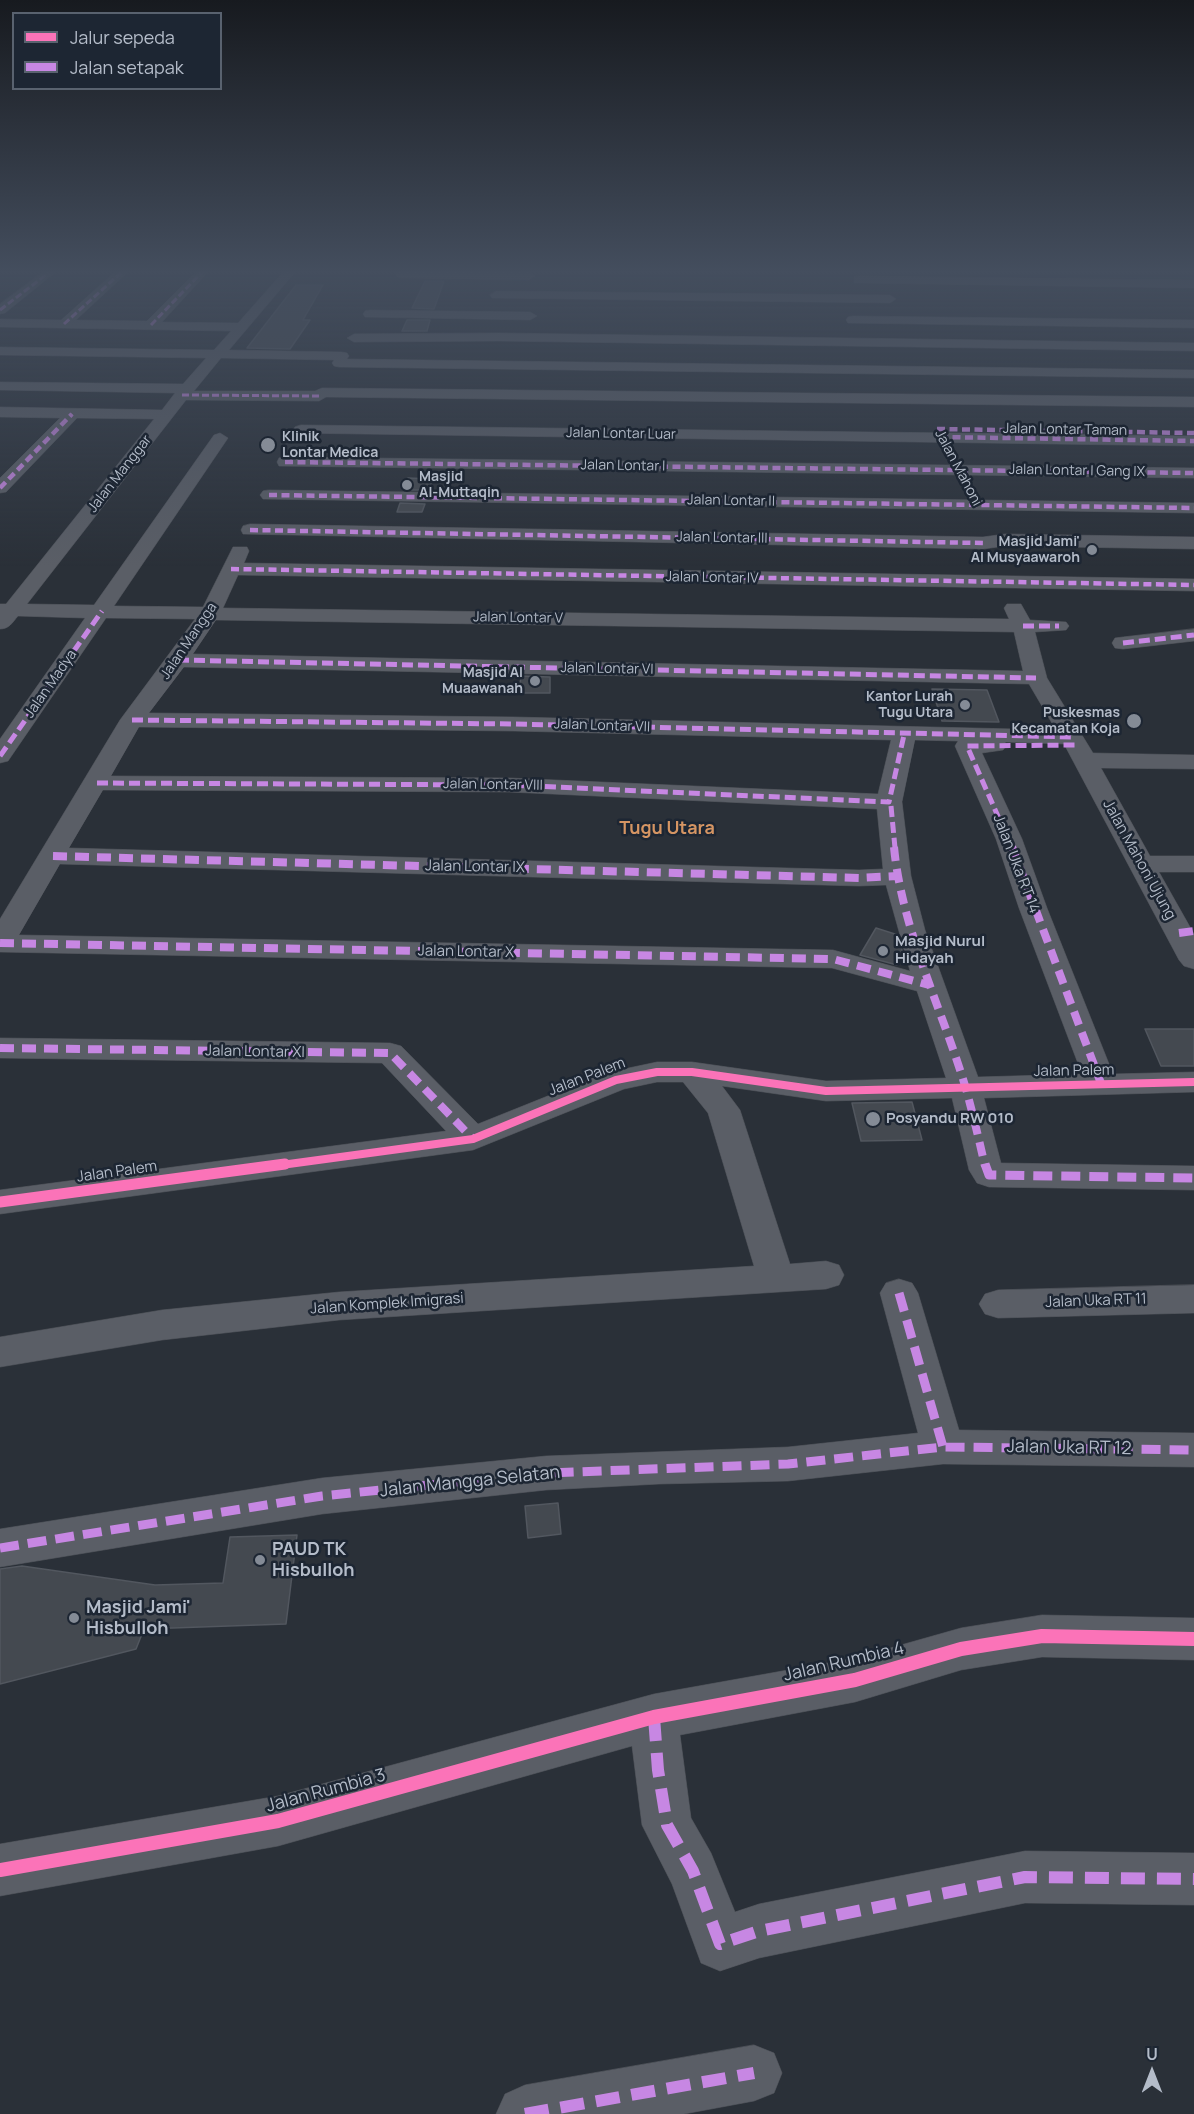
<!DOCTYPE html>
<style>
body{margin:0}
#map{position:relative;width:1194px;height:2114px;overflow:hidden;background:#2a3038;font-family:Manrope,sans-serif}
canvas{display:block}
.legend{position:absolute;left:12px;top:12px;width:210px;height:78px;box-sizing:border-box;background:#1d2633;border:2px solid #59626f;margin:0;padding:8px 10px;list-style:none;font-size:18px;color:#b4bcc9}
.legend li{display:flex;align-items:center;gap:12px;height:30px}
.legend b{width:30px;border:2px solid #59626f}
.north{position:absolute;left:1122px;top:2042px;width:60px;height:60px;-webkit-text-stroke:4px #1d2633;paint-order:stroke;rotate:0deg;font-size:16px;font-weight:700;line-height:24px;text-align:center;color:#b4bcc9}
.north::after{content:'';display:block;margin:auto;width:21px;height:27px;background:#b4bcc9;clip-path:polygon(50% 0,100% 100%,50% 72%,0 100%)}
</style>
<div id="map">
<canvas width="1194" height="2114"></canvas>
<ul class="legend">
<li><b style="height:8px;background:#fb73b8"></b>Jalur sepeda</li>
<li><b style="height:8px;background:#c787e3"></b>Jalan setapak</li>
</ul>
<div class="north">U</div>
</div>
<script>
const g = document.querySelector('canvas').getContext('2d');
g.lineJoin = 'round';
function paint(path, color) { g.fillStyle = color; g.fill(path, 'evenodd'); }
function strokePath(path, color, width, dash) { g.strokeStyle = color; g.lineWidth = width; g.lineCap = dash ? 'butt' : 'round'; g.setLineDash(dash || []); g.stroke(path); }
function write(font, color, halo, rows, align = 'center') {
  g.font = font + ' Manrope,sans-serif'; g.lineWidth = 5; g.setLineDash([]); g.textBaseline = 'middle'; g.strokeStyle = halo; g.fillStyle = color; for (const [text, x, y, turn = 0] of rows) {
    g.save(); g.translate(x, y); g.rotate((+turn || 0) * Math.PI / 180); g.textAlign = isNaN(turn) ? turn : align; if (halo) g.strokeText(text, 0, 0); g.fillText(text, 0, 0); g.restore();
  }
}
const building = new Path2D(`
 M425,281H444L434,309L412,308Z
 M296,285H323L303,320H310L290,349L247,348Z
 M407,320H430L427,331H402Z
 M408,478L432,479L429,490H405Z
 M400,503L425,504L422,512H397Z
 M521,676L550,677V693H519Z
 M932,689L987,690L999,722L942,721Z
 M876,928L898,935L903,954L897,965L860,955Z
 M1145,1029H1194V1066H1161Z
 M912,1102L922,1140L861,1141L852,1103Z
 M558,1503L561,1534L528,1538L525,1506Z
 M297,1535L286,1624L144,1629L136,1649L0,1684V1569L22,1566L155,1585L223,1583L230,1537Z`);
paint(building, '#444950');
strokePath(building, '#52575f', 1.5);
const minor = new Path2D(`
 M44,271H57L5,313L0,314V304Z
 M116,271H129L76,320L147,321L197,271H209L162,322L238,323L284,271H296L229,350L342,352L347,353L349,356L347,359L1194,370V378L339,367L334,366L332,363L334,360L221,358L194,391H315L322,388L1194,397V407L326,397L319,401L186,400L27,604L94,605L214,435L220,433L228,438L114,606L203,607L233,547H247L249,551L244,563L1194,579V591L238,575L223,608L1009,619L1004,608L1007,604H1021L1030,620L1066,622L1069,626L1066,630L1035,632L1047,678L1093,753L1194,755V769L1101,768L1150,856H1194V872H1159L1194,934V969L1184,966L1179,960L1064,744L1005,742L1007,745L1003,750L982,753L1022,839L1047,908L1113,1074L1194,1072V1092L984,1098L1001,1163L1194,1166V1190L989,1187L977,1183L969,1170L952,1098L826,1101L722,1086L740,1110L790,1264L826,1261L839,1265L844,1275L839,1285L826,1289L339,1320L162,1340L0,1367V1337L162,1310L339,1292L754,1266L708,1113L683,1082H657L624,1089L473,1150L0,1214V1190L446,1131L382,1063L0,1058V1038L390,1043L401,1046L478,1124L605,1073L657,1062H692L826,1081L946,1078L917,991L832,968L0,952V919L120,720L195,619L106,618L8,761L0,763V739L85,618L18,616C12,623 9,629 0,629V604H6L154,419L77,418L6,492L0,493V478L60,418L0,417V407L162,410L175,393L0,390V382L183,384L206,358L0,355V347L214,350L231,331L0,327V319L61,320ZM216,620L1014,632L1023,671L193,654ZM184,667L1029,684L1056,730L514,717L149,713ZM139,727L514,731L891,740L878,794L509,778L111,776ZM915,740L958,741L955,746L996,839L1019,908L1082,1074L978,1077L925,930L911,876L902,802ZM103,790L509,792L877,809L883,869L859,870L69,848ZM60,864L859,886L886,885L910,971L833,950L19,935Z
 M397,271L529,272L535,276L529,280L401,278L397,277Z
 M858,276L1194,280V288L854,283V277Z
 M496,291L890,295L896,299L890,303L492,298L490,295Z
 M370,310L530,312L537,316L530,320L365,317L363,314L365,311Z
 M853,316L1194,320V328L848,323L846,320L848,317Z
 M499,333L1194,343V351L499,341L354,342L347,338L354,334Z
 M301,425L1194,436V446L295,433L293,430L295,427Z
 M285,457L1194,468V478L279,466L277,462L279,458Z
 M269,490L1194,503V513L263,499L260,495L263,491Z
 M250,524L983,537L1005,534L1194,537V549L1005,546L983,549L243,534L241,530L243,526Z
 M1194,629V641L1123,649L1115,648L1112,643L1115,638L1123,637Z
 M899,1279L912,1283L918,1293L959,1430L1194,1433V1467L943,1464L788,1481L659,1484L546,1490L322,1514L0,1567V1529L322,1478L546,1456L788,1447L918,1433L880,1293L886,1283Z
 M1194,1285V1313L998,1318L985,1314L979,1304L985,1294L998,1290Z
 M1042,1615L1194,1618V1660L1042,1657L961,1670L855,1702L680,1735L691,1818L711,1853L735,1912L759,1904L1025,1851L1194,1853V1905L1025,1903L759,1958L720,1971L701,1963L672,1884L642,1825L632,1746L278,1846L0,1896V1844L278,1796L654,1694L855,1658L961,1628Z
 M754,2045L774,2053L782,2073L774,2093L754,2101L684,2114H496L505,2094L525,2085Z`);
strokePath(minor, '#484c53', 1);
paint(minor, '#5a5e66');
strokePath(new Path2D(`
 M0,310L51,271
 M64,324L123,271
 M151,325L203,271
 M182,395L319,396
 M70,416L72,414`), '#c787e3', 3, [7, 3]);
strokePath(new Path2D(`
 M937,429L1194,433
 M940,437L1194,441
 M285,462L1194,473
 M0,488L72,414
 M269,495L1194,508
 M250,530L983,543
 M231,569L1194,585`), '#c787e3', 4.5, [8, 4.5]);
strokePath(new Path2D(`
 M1023,626H1059
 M1123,643L1194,635
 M178,660L1036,678
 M132,720L514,724L1072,737
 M0,756L102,611
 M97,783L509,785L889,802L904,735
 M891,806L895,848
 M1012,848L967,746L1076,745`), '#c787e3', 5, [11, 5]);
strokePath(new Path2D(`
 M894,847C902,931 942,1008 966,1089C973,1114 979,1140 985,1166
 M1012,847L1102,1086
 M53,856L859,878L897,876
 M1179,933L1194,931
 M0,943L833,959L929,985
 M0,1048L390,1053L473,1139`), '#c787e3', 8, [14, 8]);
strokePath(new Path2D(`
 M985,1164L989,1175L1194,1178
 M899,1293L943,1447
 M0,1548L322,1496L546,1473L788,1464L943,1447L1194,1450`), '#c787e3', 9, [19, 9]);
strokePath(new Path2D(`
 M654,1717L658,1770L667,1825L693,1871L720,1944L759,1931L1025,1877L1194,1879
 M525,2114L754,2073`), '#c787e3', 12, [24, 12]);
strokePath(new Path2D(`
 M274,1166L473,1139L616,1080L657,1072H692L826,1091L1194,1082`), '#fb73b8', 8);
strokePath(new Path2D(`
 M0,1202L285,1164`), '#fb73b8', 11);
strokePath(new Path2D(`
 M0,1870L278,1821L654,1717L855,1680L961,1649L1042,1636L1194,1639`), '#fb73b8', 14);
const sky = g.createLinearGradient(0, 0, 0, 567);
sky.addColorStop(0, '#171a1f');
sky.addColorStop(0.48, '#444e5e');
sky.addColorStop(1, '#444e5e00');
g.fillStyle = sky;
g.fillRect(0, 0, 1194, 567);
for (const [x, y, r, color] of [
 [268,445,8,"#848b96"],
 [407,485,6,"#848b96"],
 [1092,550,6,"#848b96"],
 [535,681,6,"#848b96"],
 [965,705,6,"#848b96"],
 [1134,721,8,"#848b96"],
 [883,951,6,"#848b96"],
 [873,1119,8,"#848b96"],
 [260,1560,6,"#848b96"],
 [74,1618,6,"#848b96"]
]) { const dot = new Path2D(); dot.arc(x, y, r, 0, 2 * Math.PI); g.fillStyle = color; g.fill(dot); strokePath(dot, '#1d2633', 2); }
write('14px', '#b4bcc9', '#1d2633', [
 ["Jalan Lontar Taman",1065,430,1],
 ["Jalan Lontar Luar",621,434,1],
 ["Jalan Lontar I",623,466,1],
 ["Jalan Mahoni",958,468,62],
 ["Jalan Lontar I Gang IX",1077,471,1],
 ["Jalan Manggar",120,474,-52],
 ["Jalan Lontar II",731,501,1],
 ["Jalan Lontar III",722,538,1],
 ["Jalan Lontar IV",712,578,1],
 ["Jalan Lontar V",518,618,1],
 ["Jalan Mangga",189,641,-56],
 ["Jalan Lontar VI",607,669,1],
 ["Jalan Madya",51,684,-55],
 ["Jalan Lontar VII",602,726,2],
 ["Jalan Lontar VIII",493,785,1]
]);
write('bold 14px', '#b4bcc9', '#1d2633', [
 ["Klinik",282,437,"left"],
 ["Lontar Medica",282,453,"left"],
 ["Masjid",419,477,"left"],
 ["Al-Muttaqin",419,493,"left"],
 ["Masjid Jami'",1080,542],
 ["Al Musyaawaroh",1080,558],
 ["Masjid Al",523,673],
 ["Muaawanah",523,689],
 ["Kantor Lurah",953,697],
 ["Tugu Utara",953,713],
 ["Puskesmas",1120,713],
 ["Kecamatan Koja",1120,729]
], 'right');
write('15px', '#b4bcc9', '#1d2633', [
 ["Jalan Mahoni Ujung",1139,860,61],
 ["Jalan Uka RT 14",1016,864,69],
 ["Jalan Lontar IX",475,867,1],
 ["Jalan Lontar X",466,952,1],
 ["Jalan Lontar XI",255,1052,1],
 ["Jalan Palem",1074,1071,-1],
 ["Jalan Palem",587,1077,-21],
 ["Jalan Palem",117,1172,-8],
 ["Jalan Uka RT 11",1096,1301,-2],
 ["Jalan Komplek Imigrasi",387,1304,-4]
]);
write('bold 15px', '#b4bcc9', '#1d2633', [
 ["Masjid Nurul",895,942],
 ["Hidayah",895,959],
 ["Posyandu RW 010",886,1119]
], 'left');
write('bold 18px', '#d59563', '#1d2633', [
 ["Tugu Utara",667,829]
]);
write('18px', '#b4bcc9', '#1d2633', [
 ["Jalan Uka RT 12",1069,1448,1],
 ["Jalan Mangga Selatan",470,1482,-6],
 ["Jalan Rumbia 4",844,1662,-13],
 ["Jalan Rumbia 3",326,1791,-15]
]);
write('bold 18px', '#b4bcc9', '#1d2633', [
 ["PAUD TK",272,1550],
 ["Hisbulloh",272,1571],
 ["Masjid Jami'",86,1608],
 ["Hisbulloh",86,1629]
], 'left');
</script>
